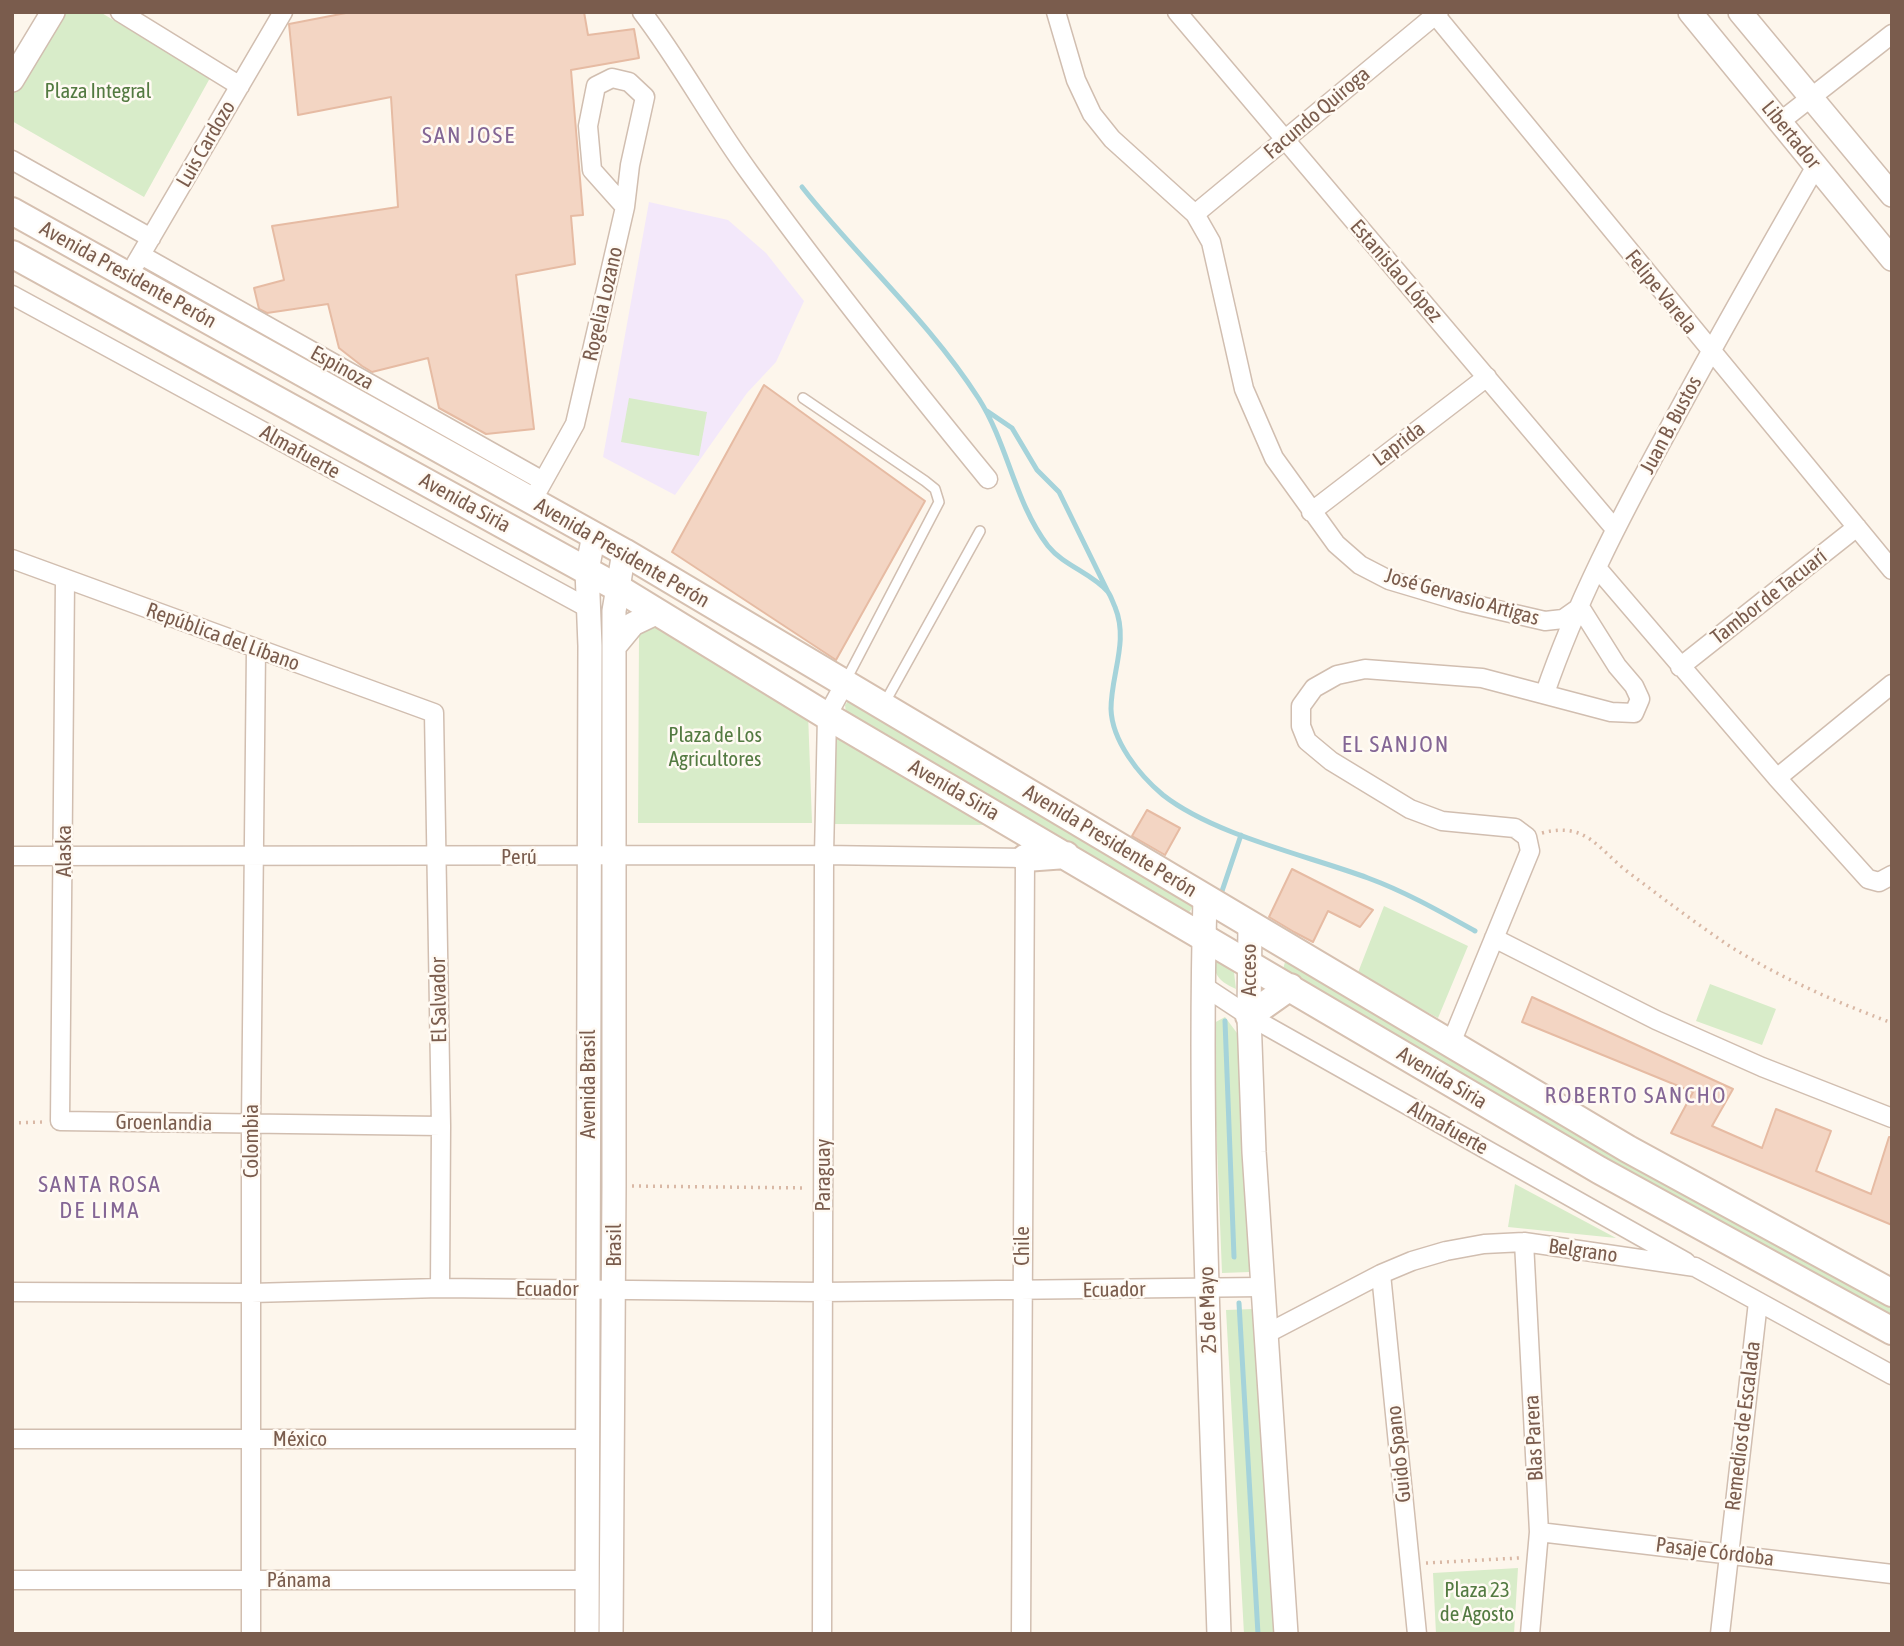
<!DOCTYPE html>
<meta charset="utf-8">
<style>
body{margin:0}
#map{position:relative;width:1904px;height:1646px;overflow:hidden;background:#fdf6ec;font-family:"Asap Condensed",sans-serif}
canvas{display:block}
.frame{position:absolute;inset:0;border:14px solid #7a5c4d;pointer-events:none}
</style>
<div id="map">
<canvas width="1904" height="1646"></canvas>
<div class="frame"></div>
</div>
<script>
const g = document.querySelector('canvas').getContext('2d');
g.lineJoin = 'round';
function paint(path, color) { g.fillStyle = color; g.fill(path, 'evenodd'); }
function strokePath(path, color, width, dash) { g.strokeStyle = color; g.lineWidth = width; g.lineCap = dash ? 'butt' : 'round'; g.setLineDash(dash || []); g.stroke(path); }
function write(font, color, halo, rows, align = 'center') {
  g.font = font + ' "Asap Condensed",sans-serif'; g.lineWidth = 5; g.setLineDash([]); g.textBaseline = 'middle'; g.strokeStyle = halo; g.fillStyle = color; for (const [text, x, y, turn = 0] of rows) {
    g.save(); g.translate(x, y); g.rotate((+turn || 0) * Math.PI / 180); g.textAlign = isNaN(turn) ? turn : align; if (halo) g.strokeText(text, 0, 0); g.fillText(text, 0, 0); g.restore();
  }
}
paint(new Path2D(`
 M649,202L728,220L766,253L804,301L776,362L747,393L675,495L603,457Z`), '#f3e8fa');
paint(new Path2D(`
 M63,12H100L210,78L144,197L12,121V95Z
 M629,398L707,412L699,456L621,442Z
 M656,622L808,713L812,823H638L639,635Z
 M849,700L1194,905L1188,914L846,713L845,705Z
 M833,730L995,825L831,824Z
 M1384,906L1468,946L1438,1018L1357,975Z
 M1211,952L1233,964L1236,989C1216,980 1214,973 1211,952Z
 M1290,961L1892,1303V1322L1602,1163L1283,969L1285,962Z
 M1710,984L1776,1009L1762,1045L1696,1021Z
 M1225,1017L1240,1037L1250,1272L1222,1273L1212,1024Z
 M1515,1184L1616,1238L1508,1227Z
 M1253,1309L1274,1634H1244L1226,1310Z
 M1518,1568L1514,1634H1436L1433,1573Z`), '#d8ecc9');
strokePath(new Path2D(`
 M802,187C859,259 929,321 979,399C1008,445 1015,503 1048,546C1064,566 1092,573 1108,592C1111,596 1113,603 1115,607C1129,641 1111,674 1111,709C1112,741 1139,775 1163,795C1214,835 1306,855 1368,878C1406,892 1441,912 1475,931
 M987,411L1012,428L1037,470L1059,492L1108,592
 M1220,897L1241,835
 M1225,1021L1234,1257
 M1239,1303L1258,1634`), '#a5d3da', 5);
const building = new Path2D(`
 M351,12H584L588,35L634,29L639,58L571,70L583,215L571,216L575,264L516,275L534,429L486,434L439,408L428,358L372,372L362,366L339,348L328,304L267,313L259,309L254,288L284,280L272,226L398,207L391,97L298,115L289,24Z
 M764,385L925,501L836,660L672,552Z
 M1147,810L1180,828L1165,855L1132,836Z
 M1292,869L1373,910L1360,927L1328,911L1313,942L1294,932L1269,917Z
 M1532,997L1733,1089L1712,1126L1762,1148L1776,1109L1831,1131L1816,1171L1871,1194L1889,1137H1892V1225L1671,1133L1693,1092L1522,1022Z`);
paint(building, '#f3d5c3');
strokePath(building, '#e6bba3', 2);
const service = new Path2D(`
 M803,398L925,481L935,489L939,502L845,682
 M884,704L980,531`);
const minor = new Path2D(`
 M120,12L240,86
 M642,12C681,63 711,120 749,172C825,277 906,379 988,479
 M1056,12L1076,80L1092,114L1112,139L1195,214L1211,242L1244,389L1274,458L1336,544L1360,565L1389,580L1463,602L1545,621L1563,619L1580,607L1617,666L1634,686L1640,699L1634,713L1611,712L1482,678L1365,669L1337,675L1314,688L1301,706V726L1307,741L1331,761L1410,809L1442,821L1515,828L1527,837L1530,851L1451,1043
 M1177,12L1615,529
 M1433,12L1892,570
 M1781,121L1892,34
 M12,160L151,238
 M1195,214L1439,12
 M141,255L543,481
 M136,263L283,12
 M12,295L588,608
 M532,501L575,424L625,207L630,165L645,97L629,82L612,78L596,86L588,126L592,170L625,207
 M1311,512L1487,377
 M12,559L434,713L441,1126L440,1288
 M1598,569L1777,778L1868,879L1879,882L1892,875
 M65,580L60,1121L441,1126
 M1680,667L1857,527
 M1545,693C1576,603 1620,518 1666,434C1714,344 1765,255 1816,166
 M1777,778L1892,684
 M12,856L824,855L1025,858L1021,1634
 M1494,938L1656,1020L1762,1067L1892,1118
 M1202,985L1249,1016L1686,1262
 M1524,1242L1539,1532L1530,1634
 M1381,1274L1417,1634
 M12,1292L251,1293L440,1288L822,1292L1262,1287
 M1266,1334L1381,1274L1412,1261L1446,1251L1484,1244L1524,1242L1695,1267L1892,1375
 M12,1439H587
 M1539,1532L1892,1574
 M12,1580H587
 M251,1634V1125L256,649
 M822,1634L824,855L827,716L845,683
 M1720,1634L1758,1302`);
const tertiary = new Path2D(`
 M1690,12L1892,259
 M1740,12L1892,195
 M12,80L53,12
 M614,647L633,624L656,613
 M1205,898C1198,1143 1211,1389 1219,1634
 M1250,924L1249,1016L1254,1152L1286,1634
 M587,1634L590,646L587,570L594,535
 M611,1634L614,1186V611L624,552`);
const secondary = new Path2D(`
 M12,211L624,552L1628,1149L1892,1293
 M12,254L618,588L827,716L1599,1170L1892,1331
 M1025,858L1066,855
 M1249,1016L1290,987`);
strokePath(service, '#d1beb0', 12);
strokePath(minor, '#d1beb0', 21);
strokePath(tertiary, '#d1beb0', 26);
strokePath(secondary, '#d6c0b0', 30);
strokePath(new Path2D(`
 M1542,833C1586,821 1598,849 1628,872C1661,897 1694,922 1728,945C1778,977 1836,1002 1892,1023
 M12,1123L44,1122
 M632,1186L807,1188
 M1426,1563L1519,1558`), '#d9b8a5', 3.5, [2, 5]);
strokePath(service, '#fff', 9);
strokePath(minor, '#fff', 18);
strokePath(tertiary, '#fff', 23);
strokePath(secondary, '#fff', 26);
write('21px', '#537a41', '#fffaf3', [
 ["Plaza Integral",98,91],
 ["Plaza de Los",715,735],
 ["Agricultores",715,759],
 ["Plaza 23",1477,1590],
 ["de Agosto",1477,1614]
]);
write('21px', '#7a5c4d', '#fffaf3', [
 ["Facundo Quiroga",1317,113,-40],
 ["Libertador",1791,135,51],
 ["Luis Cardozo",206,144,-60],
 ["Estanislao López",1396,271,49],
 ["Avenida Presidente Perón",128,275,29],
 ["Felipe Varela",1661,292,51],
 ["Rogelia Lozano",603,304,-77],
 ["Espinoza",342,368,29],
 ["Juan B. Bustos",1671,425,-62],
 ["Laprida",1399,444,-37],
 ["Almafuerte",300,452,29],
 ["Avenida Siria",465,503,29],
 ["Avenida Presidente Perón",622,553,30],
 ["José Gervasio Artigas",1462,597,16],
 ["Tambor de Tacuarí",1769,597,-38],
 ["República del Líbano",223,637,20],
 ["Avenida Siria",954,790,30],
 ["Avenida Presidente Perón",1110,841,31],
 ["Alaska",64,851,-90],
 ["Perú",519,857],
 ["Acceso",1249,970,-90],
 ["El Salvador",439,1000,-91],
 ["Avenida Siria",1442,1078,31],
 ["Avenida Brasil",588,1084,-90],
 ["Groenlandia",164,1123,1],
 ["Almafuerte",1448,1128,29],
 ["Colombia",251,1141,-90],
 ["Paraguay",823,1175,-90],
 ["Brasil",614,1245,-90],
 ["Chile",1022,1246,-90],
 ["Belgrano",1583,1251,8],
 ["Ecuador",547,1289],
 ["Ecuador",1114,1290,-1],
 ["25 de Mayo",1208,1310,-92],
 ["Remedios de Escalada",1743,1426,-83],
 ["Blas Parera",1534,1438,-93],
 ["México",300,1439],
 ["Guido Spano",1399,1454,-96],
 ["Pasaje Córdoba",1715,1552,7],
 ["Pánama",299,1580]
]);
g.letterSpacing = '2px';
write('23px', '#846695', '#fffaf3', [
 ["SAN JOSE",469,136],
 ["EL SANJON",1396,745],
 ["ROBERTO SANCHO",1636,1096],
 ["SANTA ROSA",100,1185],
 ["DE LIMA",100,1211]
]);
g.letterSpacing = '0px';
</script>
